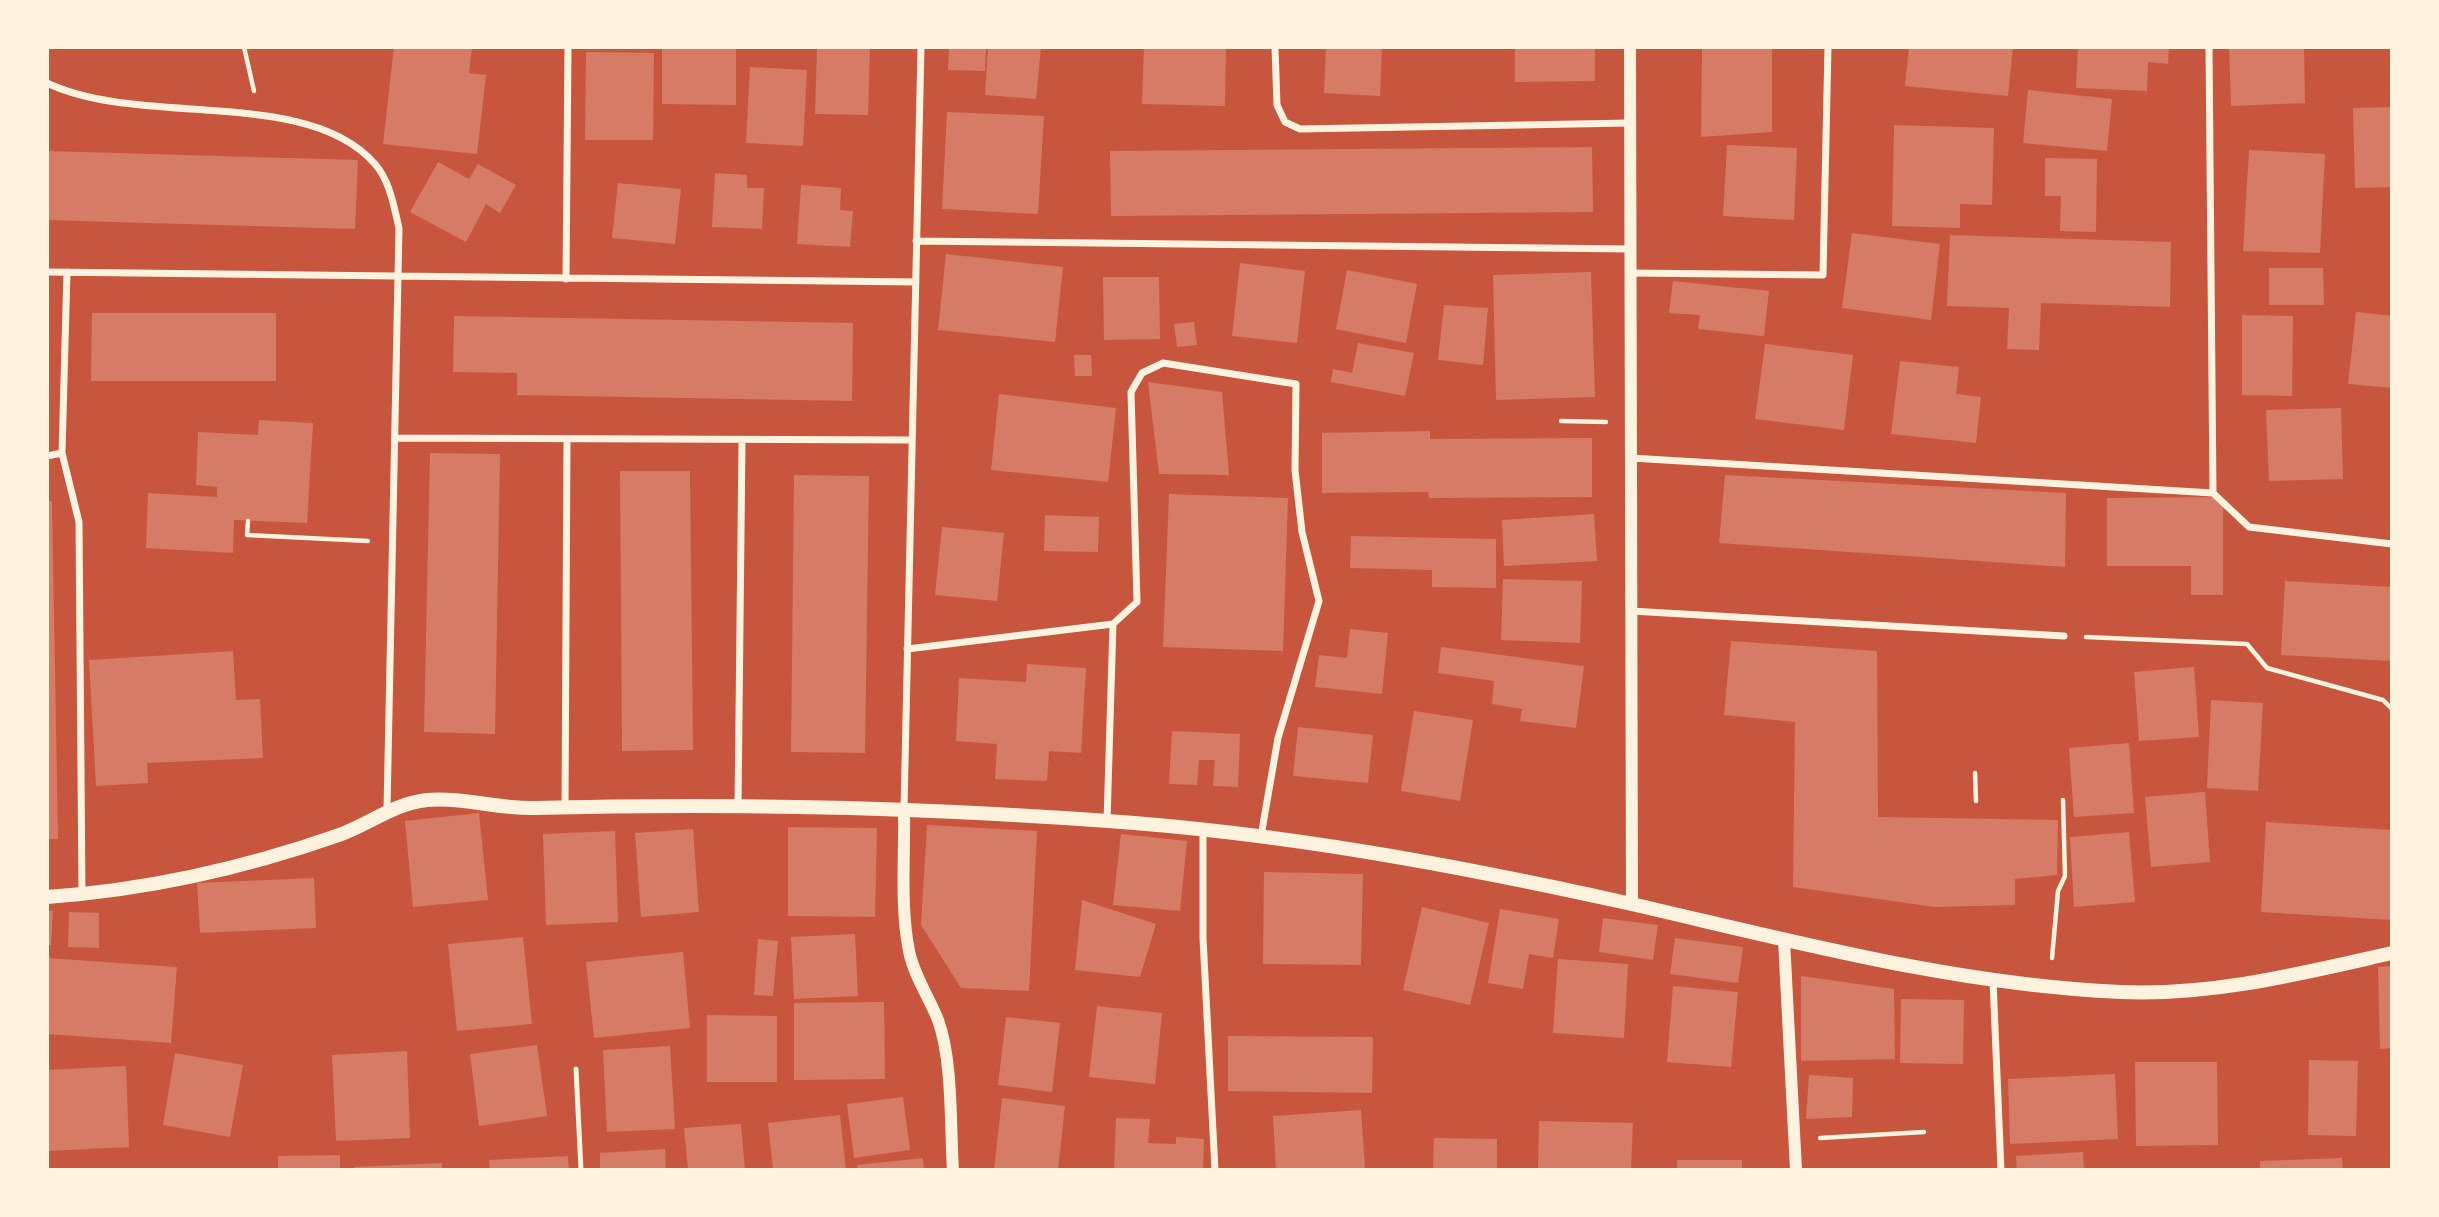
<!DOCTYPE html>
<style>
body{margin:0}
#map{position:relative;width:2439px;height:1217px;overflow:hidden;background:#c8553d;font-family:"Noto Serif",serif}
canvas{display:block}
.frame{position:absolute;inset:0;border:49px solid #fff3e0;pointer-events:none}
</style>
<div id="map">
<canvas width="2439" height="1217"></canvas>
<div class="frame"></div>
</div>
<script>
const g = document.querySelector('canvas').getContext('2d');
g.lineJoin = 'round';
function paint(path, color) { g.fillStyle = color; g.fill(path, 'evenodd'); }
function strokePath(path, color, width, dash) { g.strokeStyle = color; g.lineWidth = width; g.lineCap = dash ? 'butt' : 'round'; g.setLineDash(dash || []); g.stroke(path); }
paint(new Path2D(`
 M394,47H472L469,73L486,75L477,154L383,144Z
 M662,47H736V105L662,104Z
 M817,47H870L868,115L815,114Z
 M949,47H986L985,71L948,70Z
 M988,47H1041L1036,99L985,95Z
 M1144,47H1226L1225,106L1142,104Z
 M1326,47H1382L1380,96L1324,93Z
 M1515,47H1595V81L1515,82Z
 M1702,47H1772V132L1701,137Z
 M1909,47H2013L2008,96L1905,86Z
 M2078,47H2169L2168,64L2148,62L2147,91L2076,88Z
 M2229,47H2304L2305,103L2231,106Z
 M586,52L654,53L653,140H585Z
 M750,67L807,70L803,146L746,143Z
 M2028,90L2112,99L2107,151L2023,143Z
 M2392,107V187L2355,188L2353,108Z
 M947,112L1044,116L1038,214L942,209Z
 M1894,125L1994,128L1992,205L1960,204V228L1892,226Z
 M1727,145L1797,148L1794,220L1723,216Z
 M1592,147L1593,212L1111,216L1110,151Z
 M2249,150L2325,154L2320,253L2243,251Z
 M47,151L358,160L355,229L47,220Z
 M2045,158L2097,159L2096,232L2060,231L2061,196H2045Z
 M438,162L469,179L478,164L516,185L500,213L486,204L466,242L410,212Z
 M715,173L747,175V188H764L762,229L712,227Z
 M618,183L681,189L675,244L612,238Z
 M801,185L841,188L840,210L853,211L850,247L797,244Z
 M1852,233L1940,244L1931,320L1842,308Z
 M1950,235L2171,242L2170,307L2041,303L2039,350L2007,349L2009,308L1947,306Z
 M946,254L1063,267L1055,342L938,330Z
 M1240,263L1305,271L1297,343L1232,336Z
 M2269,268H2323L2324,305H2269Z
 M1347,270L1417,284L1406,343L1336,329Z
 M1591,272L1595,397L1496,400L1493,275Z
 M1103,277H1159L1160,339L1104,340Z
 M1673,281L1769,291L1764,336L1698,329L1700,315L1669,313Z
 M1444,305L1488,308L1483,365L1438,360Z
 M2356,312L2392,316V388L2348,384Z
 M92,313H276V381H91Z
 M2242,315L2293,316L2292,396L2242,395Z
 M454,316L853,323L852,401L517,395V373L453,372Z
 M1194,322L1197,345L1177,347L1174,324Z
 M1358,343L1414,353L1405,396L1331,382L1333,369L1352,373Z
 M1765,344L1853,355L1844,430L1755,419Z
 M1074,355H1091L1092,376H1075Z
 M1900,361L1959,367L1956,394L1981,397L1976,443L1891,434Z
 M1148,382L1222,392L1229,475L1159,474Z
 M999,394L1116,408L1108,482L991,470Z
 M2341,408L2343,479L2269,481L2266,410Z
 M259,420L313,423L307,523L234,520L233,553L146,548L148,493L217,497V487L196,485L198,432L258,435Z
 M1430,431V439L1592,438V497L1429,498L1428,492L1322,493V433Z
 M430,453L500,454L495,734L424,732Z
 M620,471H690L693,750L622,751Z
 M794,475L869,476L865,753L791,752Z
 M1725,475L2066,493L2065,567L1719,543Z
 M1169,494L1288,498L1283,651L1163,647Z
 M2223,497V595H2191V566H2107V498Z
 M47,501H52L58,839H47Z
 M1594,514L1597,561L1504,566L1502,520Z
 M1045,515L1099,517L1098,552L1044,551Z
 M942,527L1004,533L997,601L935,595Z
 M1351,536L1496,539V588L1432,587V570L1350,568Z
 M1503,579L1582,581L1580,643L1501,640Z
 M2285,581L2392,587V661L2281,655Z
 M1350,629L1388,633L1382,694L1315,687L1319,655L1347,658Z
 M1731,641L1877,651L1878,817L2058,820L2057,875L2015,879V905L1935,907L1793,887L1795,722L1724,715Z
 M1441,647L1584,666L1576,728L1520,721L1522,709L1492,704L1494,681L1438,673Z
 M233,651L236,700L260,699L263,758L147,763L148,783L96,786L89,660Z
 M1027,664L1086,668L1081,753L1049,751L1047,781L995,779L997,744L956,741L959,678L1026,682Z
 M2194,667L2199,737L2139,741L2134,672Z
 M2211,700L2263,703L2258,791L2207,788Z
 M1414,711L1473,720L1460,801L1401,791Z
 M1298,727L1373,735L1368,783L1293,776Z
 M1172,731L1240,734L1238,787L1213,786L1215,760H1199L1197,785L1169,784Z
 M2129,743L2134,813L2074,817L2069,748Z
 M2205,792L2210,862L2151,867L2145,797Z
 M479,813L488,900L413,907L405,821Z
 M2266,822L2392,830V920L2261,912Z
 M927,825L1037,831L1029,991L961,988L921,925Z
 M788,827L877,828L875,917L788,916Z
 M693,829L699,912L641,917L635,833Z
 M615,831L618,922L546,925L543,834Z
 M2129,832L2135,902L2074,907L2070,837Z
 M1121,834L1187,841L1180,911L1113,905Z
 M1264,872L1363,874L1361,965L1263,964Z
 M314,878L316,928L200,933L197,883Z
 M1082,900L1156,924L1140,977L1075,970Z
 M1422,907L1489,923L1470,1005L1403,990Z
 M1500,909L1559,919L1553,958L1529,954L1523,989L1488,983Z
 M47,911H53L51,945H47Z
 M69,912L99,913V948L68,947Z
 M1603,918L1658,925L1653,960L1599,952Z
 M855,934L858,996L794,999L791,937Z
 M523,937L532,1024L457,1031L448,944Z
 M1675,938L1743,947L1738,983L1670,974Z
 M758,939L778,941L773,996L754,995Z
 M683,952L690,1028L594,1038L586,962Z
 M47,958L177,967L171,1043L47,1034Z
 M1558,959L1628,964L1624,1038L1553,1033Z
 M2392,966V1048L2380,1049L2378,967Z
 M1801,976L1894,989L1895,1059L1801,1061Z
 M1673,986L1738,992L1731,1067L1667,1062Z
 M1901,999L1964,1000L1963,1064L1900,1063Z
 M884,1002L885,1079L794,1080V1003Z
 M1097,1006L1162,1013L1155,1084L1089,1077Z
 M707,1015L777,1016V1082H707Z
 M1006,1017L1060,1023L1052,1092L998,1085Z
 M1228,1036L1373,1037L1372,1093L1228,1091Z
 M537,1045L547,1116L479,1126L470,1054Z
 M670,1046L675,1129L607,1132L603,1050Z
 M407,1051L410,1138L336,1141L332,1055Z
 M175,1053L243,1065L230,1137L163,1125Z
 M2309,1060L2358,1061L2356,1136L2308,1135Z
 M2135,1062H2217L2218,1145L2136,1146Z
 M126,1066L129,1147L48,1151L47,1070Z
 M2115,1074L2118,1139L2010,1144L2008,1079Z
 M1809,1075L1853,1078L1852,1117L1806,1119Z
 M903,1097L910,1150L854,1158L847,1104Z
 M1002,1098L1065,1106L1058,1170H994Z
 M1361,1110L1365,1168L1276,1170L1273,1116Z
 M840,1115L846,1170H773L768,1123Z
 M1116,1118L1150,1119L1148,1143L1176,1144V1137L1204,1139L1203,1170H1114Z
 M1539,1121L1633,1123L1631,1170H1538Z
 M741,1124L745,1170H688L684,1128Z
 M1434,1138L1497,1139V1170H1433Z
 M665,1149L666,1170H600V1153Z
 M2083,1152L2084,1170H2017L2016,1156Z
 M340,1155V1170H278V1156Z
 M568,1156L569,1170H490L489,1160Z
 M923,1158L924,1170H858L857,1165Z
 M2342,1158L2343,1170H2260V1161Z
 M1677,1160H1742V1170H1677Z
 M442,1163V1170H354V1167Z`), '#d67c66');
strokePath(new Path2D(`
 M244,47L254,91
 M1561,421L1606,422
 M248,521L247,535L368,541
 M2086,637L2247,644L2267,668L2383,700L2392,709
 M1975,773L1976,801
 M2052,958L2058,891L2065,876L2063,800
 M1820,1138L1924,1132`), '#fff3e0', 4.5);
strokePath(new Path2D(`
 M576,1069L581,1170`), '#fff3e0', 5);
strokePath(new Path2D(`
 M1275,47L1277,105L1285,122L1300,129L1630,123
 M2209,47L2213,493L2249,527L2392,544
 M47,83C141,128 307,86 375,164C390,181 394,207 399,228L387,809
 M916,241L1630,249
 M47,272L916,282
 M67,272L62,453L79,522L82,895
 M1630,273L1823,275L1828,47
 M566,279L568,47
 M396,438L911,440
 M47,456L62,453
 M1631,458L2213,493
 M1631,611L2064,636
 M907,649L1113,624
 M565,807L567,440
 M738,807L742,441
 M904,809L921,47
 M1107,821L1113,624L1137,602L1131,392L1142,373L1163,363L1296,384L1295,470L1302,532L1319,601L1278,738L1261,836
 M1203,830V938L1215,1170
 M1993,980L2001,1170`), '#fff3e0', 7);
strokePath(new Path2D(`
 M1630,47L1632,905
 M904,811C905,857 900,906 909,951C914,976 929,997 938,1020C953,1061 950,1125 953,1170
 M1784,940L1796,1170`), '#fff3e0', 12);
strokePath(new Path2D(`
 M47,897C147,890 245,868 339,835C370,824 392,804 427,800C463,797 498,809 534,808C724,803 917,807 1108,821C1282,833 1456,865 1627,903C1789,940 1954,985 2121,992C2213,996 2303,973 2392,953`), '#fff3e0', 14);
</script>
